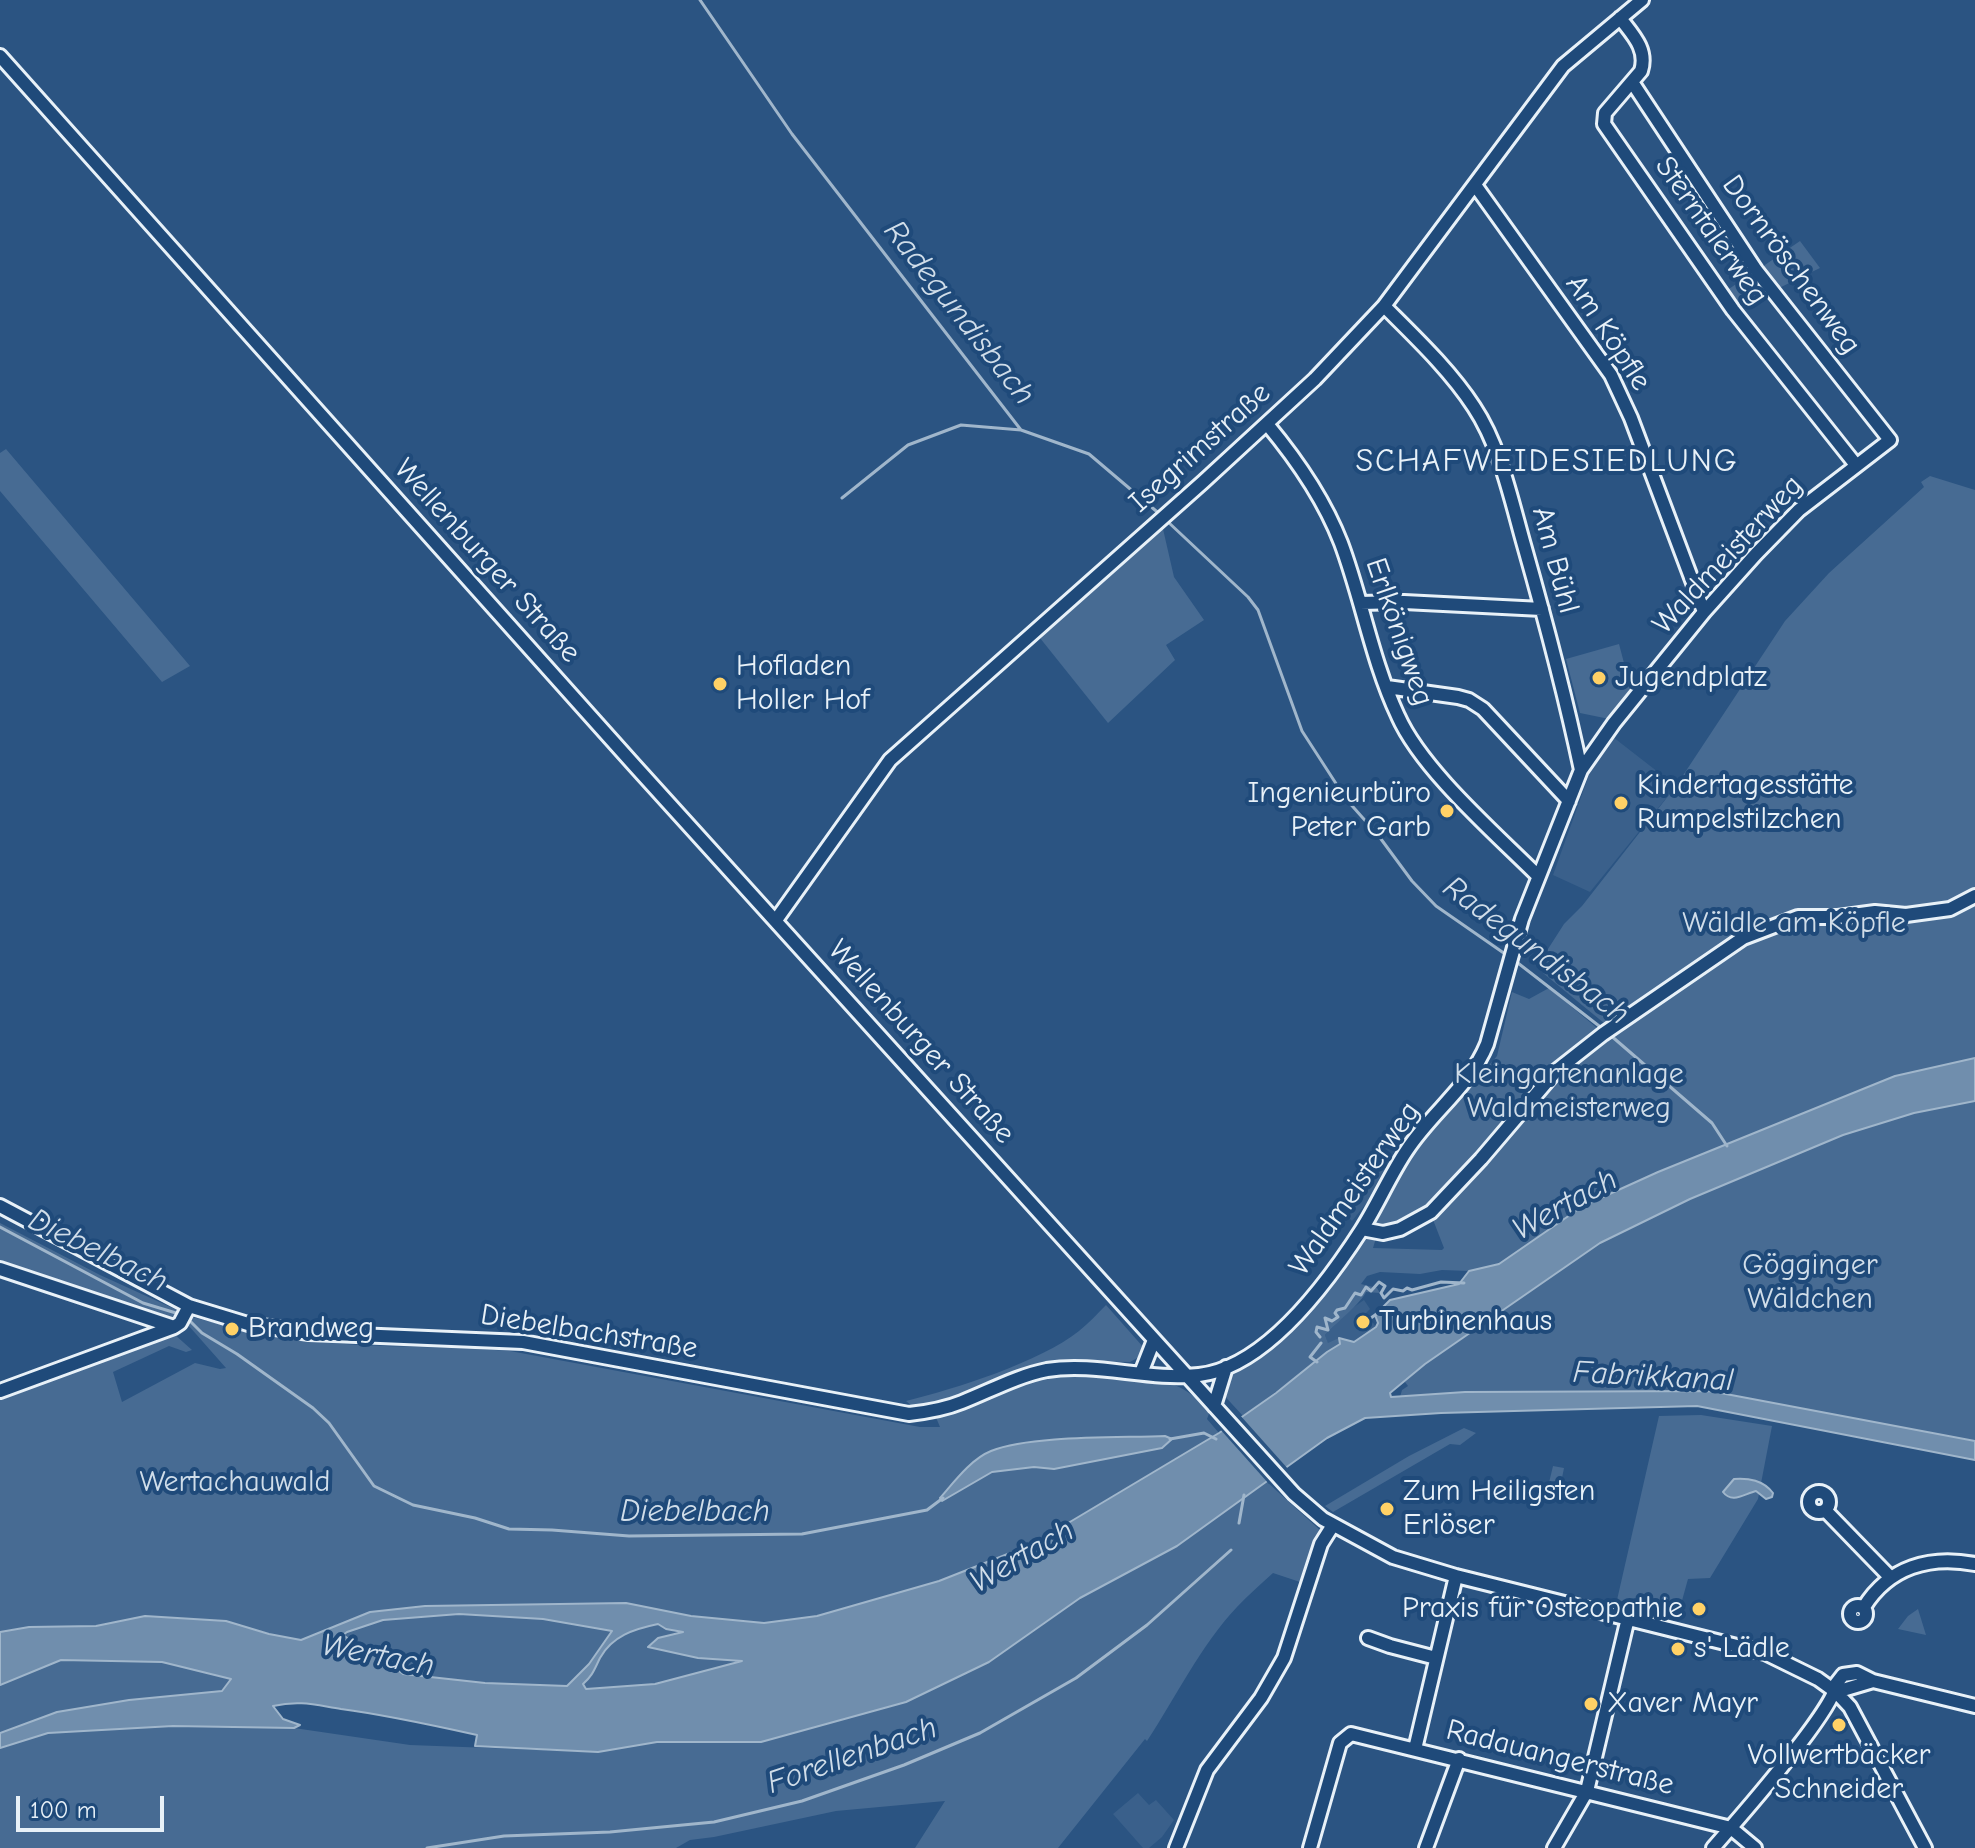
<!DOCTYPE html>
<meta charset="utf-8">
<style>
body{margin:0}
#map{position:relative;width:1975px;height:1848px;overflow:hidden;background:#2b5482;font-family:"Comic Neue",sans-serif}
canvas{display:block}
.scale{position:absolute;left:16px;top:1796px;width:148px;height:36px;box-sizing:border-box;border:4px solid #e8f1f8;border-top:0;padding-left:10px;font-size:24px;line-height:28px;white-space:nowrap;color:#e8f1f8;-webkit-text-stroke:6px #1f4a7a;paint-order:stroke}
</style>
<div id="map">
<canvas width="1975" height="1848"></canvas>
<div class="scale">100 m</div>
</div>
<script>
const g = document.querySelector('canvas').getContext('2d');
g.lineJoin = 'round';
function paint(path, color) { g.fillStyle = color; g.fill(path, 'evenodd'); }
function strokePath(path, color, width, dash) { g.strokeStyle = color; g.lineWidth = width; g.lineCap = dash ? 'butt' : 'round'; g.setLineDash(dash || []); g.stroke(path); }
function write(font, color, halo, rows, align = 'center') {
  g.font = font + ' "Comic Neue",sans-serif'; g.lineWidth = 8; g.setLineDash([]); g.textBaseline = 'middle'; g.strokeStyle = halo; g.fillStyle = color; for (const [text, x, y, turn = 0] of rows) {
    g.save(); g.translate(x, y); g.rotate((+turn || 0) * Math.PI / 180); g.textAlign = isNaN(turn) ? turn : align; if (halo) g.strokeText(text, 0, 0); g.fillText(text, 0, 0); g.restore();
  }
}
paint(new Path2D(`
 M1613,737L1676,786L1590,892L1553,875L1589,775Z
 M1385,1161L1391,1164L1373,1195L1352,1221L1339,1207Z
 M1364,1300L1370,1309L1366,1313L1376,1327L1354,1342L1328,1344L1325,1335L1348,1311Z
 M1138,1793L1149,1805L1156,1800L1174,1820L1162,1837L1149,1848H1143L1113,1814Z`), '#3a608b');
paint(new Path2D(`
 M1800,241L1820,268L1775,290L1759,269Z
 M1752,273L1767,294L1739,309L1726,291Z
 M6,449L190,666L162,682L0,491V453Z
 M1930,476L1975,490V1058L1895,1076L1658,1172L1583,1206L1499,1264L1469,1271L1442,1270L1420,1274L1380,1272L1367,1276L1361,1284L1377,1288L1380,1293L1366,1292C1363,1301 1334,1325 1325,1335L1328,1343L1339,1338L1340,1344L1243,1416L1220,1391L1227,1372L1248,1360L1364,1235L1376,1238L1373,1248L1442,1250L1444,1248L1430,1212L1391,1229L1369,1223L1412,1153L1497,1056L1512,992L1529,999L1549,988L1603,1033L1613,1037L1610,1028L1543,973L1548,949L1564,924L1582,906L1676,786L1785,621L1829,573L1924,487L1921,482Z
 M1163,529L1174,577L1204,620L1166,645L1175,660L1108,723L1040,638Z
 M1619,644L1633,697L1614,720L1580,713L1566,659Z
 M1975,1101V1441L1710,1391L1465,1392L1400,1397L1402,1390L1408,1386L1405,1382L1425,1364L1600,1243L1690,1199L1843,1135L1914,1113Z
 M0,1223L100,1275L177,1310L173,1318L163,1321L0,1265Z
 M1106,1305L1144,1348L1141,1356L1130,1362L1056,1361L931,1404L912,1406L906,1401C955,1389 1040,1362 1079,1331C1089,1323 1097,1314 1106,1305Z
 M192,1317C218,1323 243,1332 270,1336C349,1349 430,1345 510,1351L920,1427H940L935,1415C976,1399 1021,1376 1066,1374C1084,1373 1103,1377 1121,1378C1166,1381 1178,1379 1210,1411L1207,1419L1219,1433L1033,1544L939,1581L817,1616L764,1623L691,1616L626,1603L425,1606L370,1612L301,1640L269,1634L226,1621L145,1616L96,1626L29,1627L0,1632V1398L174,1334L192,1350L186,1352L169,1346L113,1372L122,1402L195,1363L220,1369L226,1368L188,1325ZM1165,1436L1162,1448L1054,1469L1034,1467L992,1472L943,1500L989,1452L1035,1442Z
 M1701,1415L1772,1426L1758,1499L1710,1578L1688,1579L1678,1615L1617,1600L1659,1416Z
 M1464,1428L1476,1433L1460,1445L1450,1444L1333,1512L1325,1506L1409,1456Z
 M1553,1466L1564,1468L1559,1493L1547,1491Z
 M1266,1481L1321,1531L1303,1583L1273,1573C1261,1584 1248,1595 1237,1607C1201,1645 1176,1697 1147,1741L1145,1739L1058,1848H915L945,1801L836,1811L714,1837L690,1840L676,1848H0V1748L48,1733L173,1726L294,1728L410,1745L597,1752L657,1742H761L906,1702L989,1662L1080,1598L1177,1546Z
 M1918,1609L1926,1635L1898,1629L1908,1616Z
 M459,1614L543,1619L613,1630L589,1664L567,1686L485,1683L403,1674L379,1656L365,1651L343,1636L346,1632L383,1620Z
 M658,1624L666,1629L686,1631L698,1658L746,1661L655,1684L586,1689L582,1684C593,1675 594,1670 600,1658C612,1636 634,1629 658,1624Z
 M61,1660L162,1662L231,1678L222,1691L129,1700L57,1712L0,1733V1685Z`), '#476b93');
const water = new Path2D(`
 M1975,1058V1101L1914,1113L1843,1135L1690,1199L1600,1243L1425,1364L1390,1393L1391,1397L1465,1392L1710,1391L1975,1441V1460L1697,1406L1441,1413L1365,1418L1327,1438L1177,1546L1080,1598L989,1662L906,1702L761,1742H657L598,1752L475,1746L477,1735C432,1725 387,1715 341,1709C315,1705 300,1700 273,1706L283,1719L300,1725L294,1728L173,1726L48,1733L0,1748V1733L57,1712L129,1700L222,1691L231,1679L162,1662L61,1660L0,1685V1632L29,1627L96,1626L145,1616L226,1621L269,1634L301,1640L370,1612L425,1606L626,1603L691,1616L764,1623L817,1616L939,1581L1033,1544L1219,1433L1276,1393L1327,1352L1340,1344L1339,1338L1354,1342L1376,1327L1378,1323L1375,1315L1390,1300L1459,1284L1469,1271L1499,1264L1583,1206L1658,1172L1895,1076ZM459,1614L543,1619L612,1631L589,1664L567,1686L485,1683L403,1674L379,1656L365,1650L343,1635L347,1632L383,1620ZM658,1624L666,1629L683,1632L658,1638L648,1647L698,1658L742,1661L655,1684L586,1689L583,1684C593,1675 594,1670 600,1658C612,1636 634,1629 658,1624Z
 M1165,1436L1172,1439L1162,1448L1054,1469L1034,1467L992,1472L942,1501L940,1498C954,1482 971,1459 991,1451C1032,1435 1119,1438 1165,1436Z
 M1734,1479C1749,1478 1763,1480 1773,1493L1772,1497L1766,1499L1756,1491C1744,1494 1732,1504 1723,1492Z`);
paint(water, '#708ead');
strokePath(water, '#a0b6cb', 2);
paint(new Path2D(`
 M1239,1414L1289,1470L1269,1484L1219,1428Z`), '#2b5482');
strokePath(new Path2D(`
 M700,0L792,134L1021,430L1089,454L1162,516
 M842,498L908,445L961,425L1021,430
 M1167,521L1248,597L1258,610L1302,731L1346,799L1378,835L1412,881L1436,906L1508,956
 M1514,960L1603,1029
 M1609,1034L1712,1123L1727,1146
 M0,1227L143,1303L176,1313
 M1368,1320L1378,1313
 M190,1321L202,1333L237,1354L313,1408L329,1423L374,1486L413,1505L475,1518L509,1529L552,1530L629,1536L802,1534L927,1510L943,1498
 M1320,1337L1316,1332L1317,1327L1328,1330L1325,1318L1332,1321L1338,1317L1335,1313L1337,1310L1345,1308L1355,1293L1361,1295L1366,1287L1371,1291L1379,1282L1385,1286L1381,1293L1384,1298L1393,1289L1403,1291L1407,1288L1412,1290L1441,1282L1464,1283
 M1317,1362L1310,1357L1321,1343
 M1170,1439L1204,1433L1216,1439
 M1239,1523L1244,1495
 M427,1848L504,1836L610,1832L714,1822L802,1801L904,1765L980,1733L1076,1678L1147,1625L1231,1550`), '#a0b6cb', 3);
const minor = new Path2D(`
 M1620,18C1632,34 1648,49 1641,71L1605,113L1604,124L1733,310L1856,465
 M0,56L635,766L1294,1494L1323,1519L1393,1557L1456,1576L1765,1653L1818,1679L1836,1692L1850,1707L1925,1848
 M1475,185L1611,375L1631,418L1704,612
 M1384,306C1415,337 1450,370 1474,407C1500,446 1511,499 1524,545C1545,619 1565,694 1581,770
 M1267,424C1297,460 1324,499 1341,543C1362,599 1372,661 1398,716C1422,770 1495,833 1538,876
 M1360,603L1404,602L1542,609
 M1387,687L1458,697L1469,700L1483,709L1569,801
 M776,920L890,760L1203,482L1315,379L1384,306L1563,66L1642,0
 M0,1206L189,1306L248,1324L309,1333L523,1342L909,1414C927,1412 945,1409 962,1402C990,1391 1017,1376 1047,1370C1097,1362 1149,1381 1199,1375C1266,1367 1328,1282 1362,1229C1378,1204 1390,1175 1407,1150C1431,1113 1470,1086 1487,1044L1522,919L1581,770L1614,723L1704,612L1756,554L1799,510L1890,440L1756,270L1632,82
 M1362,1229L1383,1233L1400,1229L1431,1212L1481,1159L1556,1071L1603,1034L1743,938L1798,917H1838L1875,912L1906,915L1950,909L1975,896
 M0,1269L174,1327
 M1141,1373L1154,1340
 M0,1391L174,1327L180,1323L189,1306
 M1214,1406L1226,1367
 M1809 1502a10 10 0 1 1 20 0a10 10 0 1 1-20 0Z
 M1825,1510L1890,1577
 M1850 1614a8 8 0 1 1 16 0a8 8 0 1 1-16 0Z
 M1864,1607C1889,1567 1930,1555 1975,1564
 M1368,1638L1390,1646L1436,1658
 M1836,1692L1873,1681
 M1415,1749L1456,1576
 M1176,1848L1207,1770L1261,1698L1284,1658L1321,1544L1333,1525
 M1310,1848L1340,1743L1351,1734L1731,1828L1755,1848
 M1426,1848L1459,1759
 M1554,1848L1587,1791L1628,1618
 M1713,1848C1735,1823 1836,1708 1836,1684L1843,1675L1857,1673L1873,1681L1975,1706`);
strokePath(minor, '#e8f1f8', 18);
strokePath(minor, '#1f4a7a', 12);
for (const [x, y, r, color] of [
 [1599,678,8,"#ffd166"],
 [720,684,8,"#ffd166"],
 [1621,803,8,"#ffd166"],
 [1447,811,8,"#ffd166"],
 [1363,1322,8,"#ffd166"],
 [232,1329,8,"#ffd166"],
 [1387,1509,8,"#ffd166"],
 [1699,1609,8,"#ffd166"],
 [1678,1649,8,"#ffd166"],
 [1591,1704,8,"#ffd166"],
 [1839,1725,8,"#ffd166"]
]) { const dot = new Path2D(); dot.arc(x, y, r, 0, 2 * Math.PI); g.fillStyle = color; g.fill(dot); strokePath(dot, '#1f4a7a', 3); }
write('30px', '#e8f1f8', '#1f4a7a', [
 ["Sterntalerweg",1711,231,55],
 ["Dornröschenweg",1791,265,54],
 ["Am Köpfle",1608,333,57],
 ["Isegrimstraße",1200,448,-42],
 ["Waldmeisterweg",1728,555,-47],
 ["Am Bühl",1555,560,75],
 ["Wellenburger Straße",487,561,48],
 ["Erlkönigweg",1399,632,71],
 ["Wellenburger Straße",921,1042,48],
 ["Waldmeisterweg",1355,1189,-55],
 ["Diebelbachstraße",589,1332,9],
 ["Radauangerstraße",1560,1758,14]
]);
write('30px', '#e8f1f8', '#1f4a7a', [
 ["Hofladen",736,667],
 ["Holler Hof",736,701],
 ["Jugendplatz",1615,678],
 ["Kindertagesstätte",1637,786],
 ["Rumpelstilzchen",1637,820],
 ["Ingenieurbüro",1431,794,"right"],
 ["Peter Garb",1431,828,"right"],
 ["Turbinenhaus",1379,1322],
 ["Brandweg",248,1329],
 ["Zum Heiligsten",1403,1492],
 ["Erlöser",1403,1526],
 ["Praxis für Osteopathie",1683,1609,"right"],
 ["s' Lädle",1694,1649],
 ["Xaver Mayr",1607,1704],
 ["Vollwertbäcker",1839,1756,"center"],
 ["Schneider",1839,1790,"center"]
], 'left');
write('30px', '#d0dde9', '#1f4a7a', [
 ["Wäldle am Köpfle",1794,924],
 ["Kleingartenanlage",1569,1075],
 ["Waldmeisterweg",1569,1109],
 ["Gögginger",1810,1266],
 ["Wäldchen",1810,1300],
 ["Wertachauwald",235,1483]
]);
write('italic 32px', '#d0dde9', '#1f4a7a', [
 ["Radegundisbach",959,313,52],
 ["Radegundisbach",1536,951,37],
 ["Wertach",1565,1205,-29],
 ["Diebelbach",98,1251,26],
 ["Fabrikkanal",1653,1377,3],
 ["Diebelbach",695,1512],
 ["Wertach",1022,1557,-30],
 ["Wertach",378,1656,11],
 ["Forellenbach",852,1756,-19]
]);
g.letterSpacing = '2px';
write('32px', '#e8f1f8', '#1f4a7a', [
 ["SCHAFWEIDESIEDLUNG",1547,462]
]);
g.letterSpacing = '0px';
</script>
